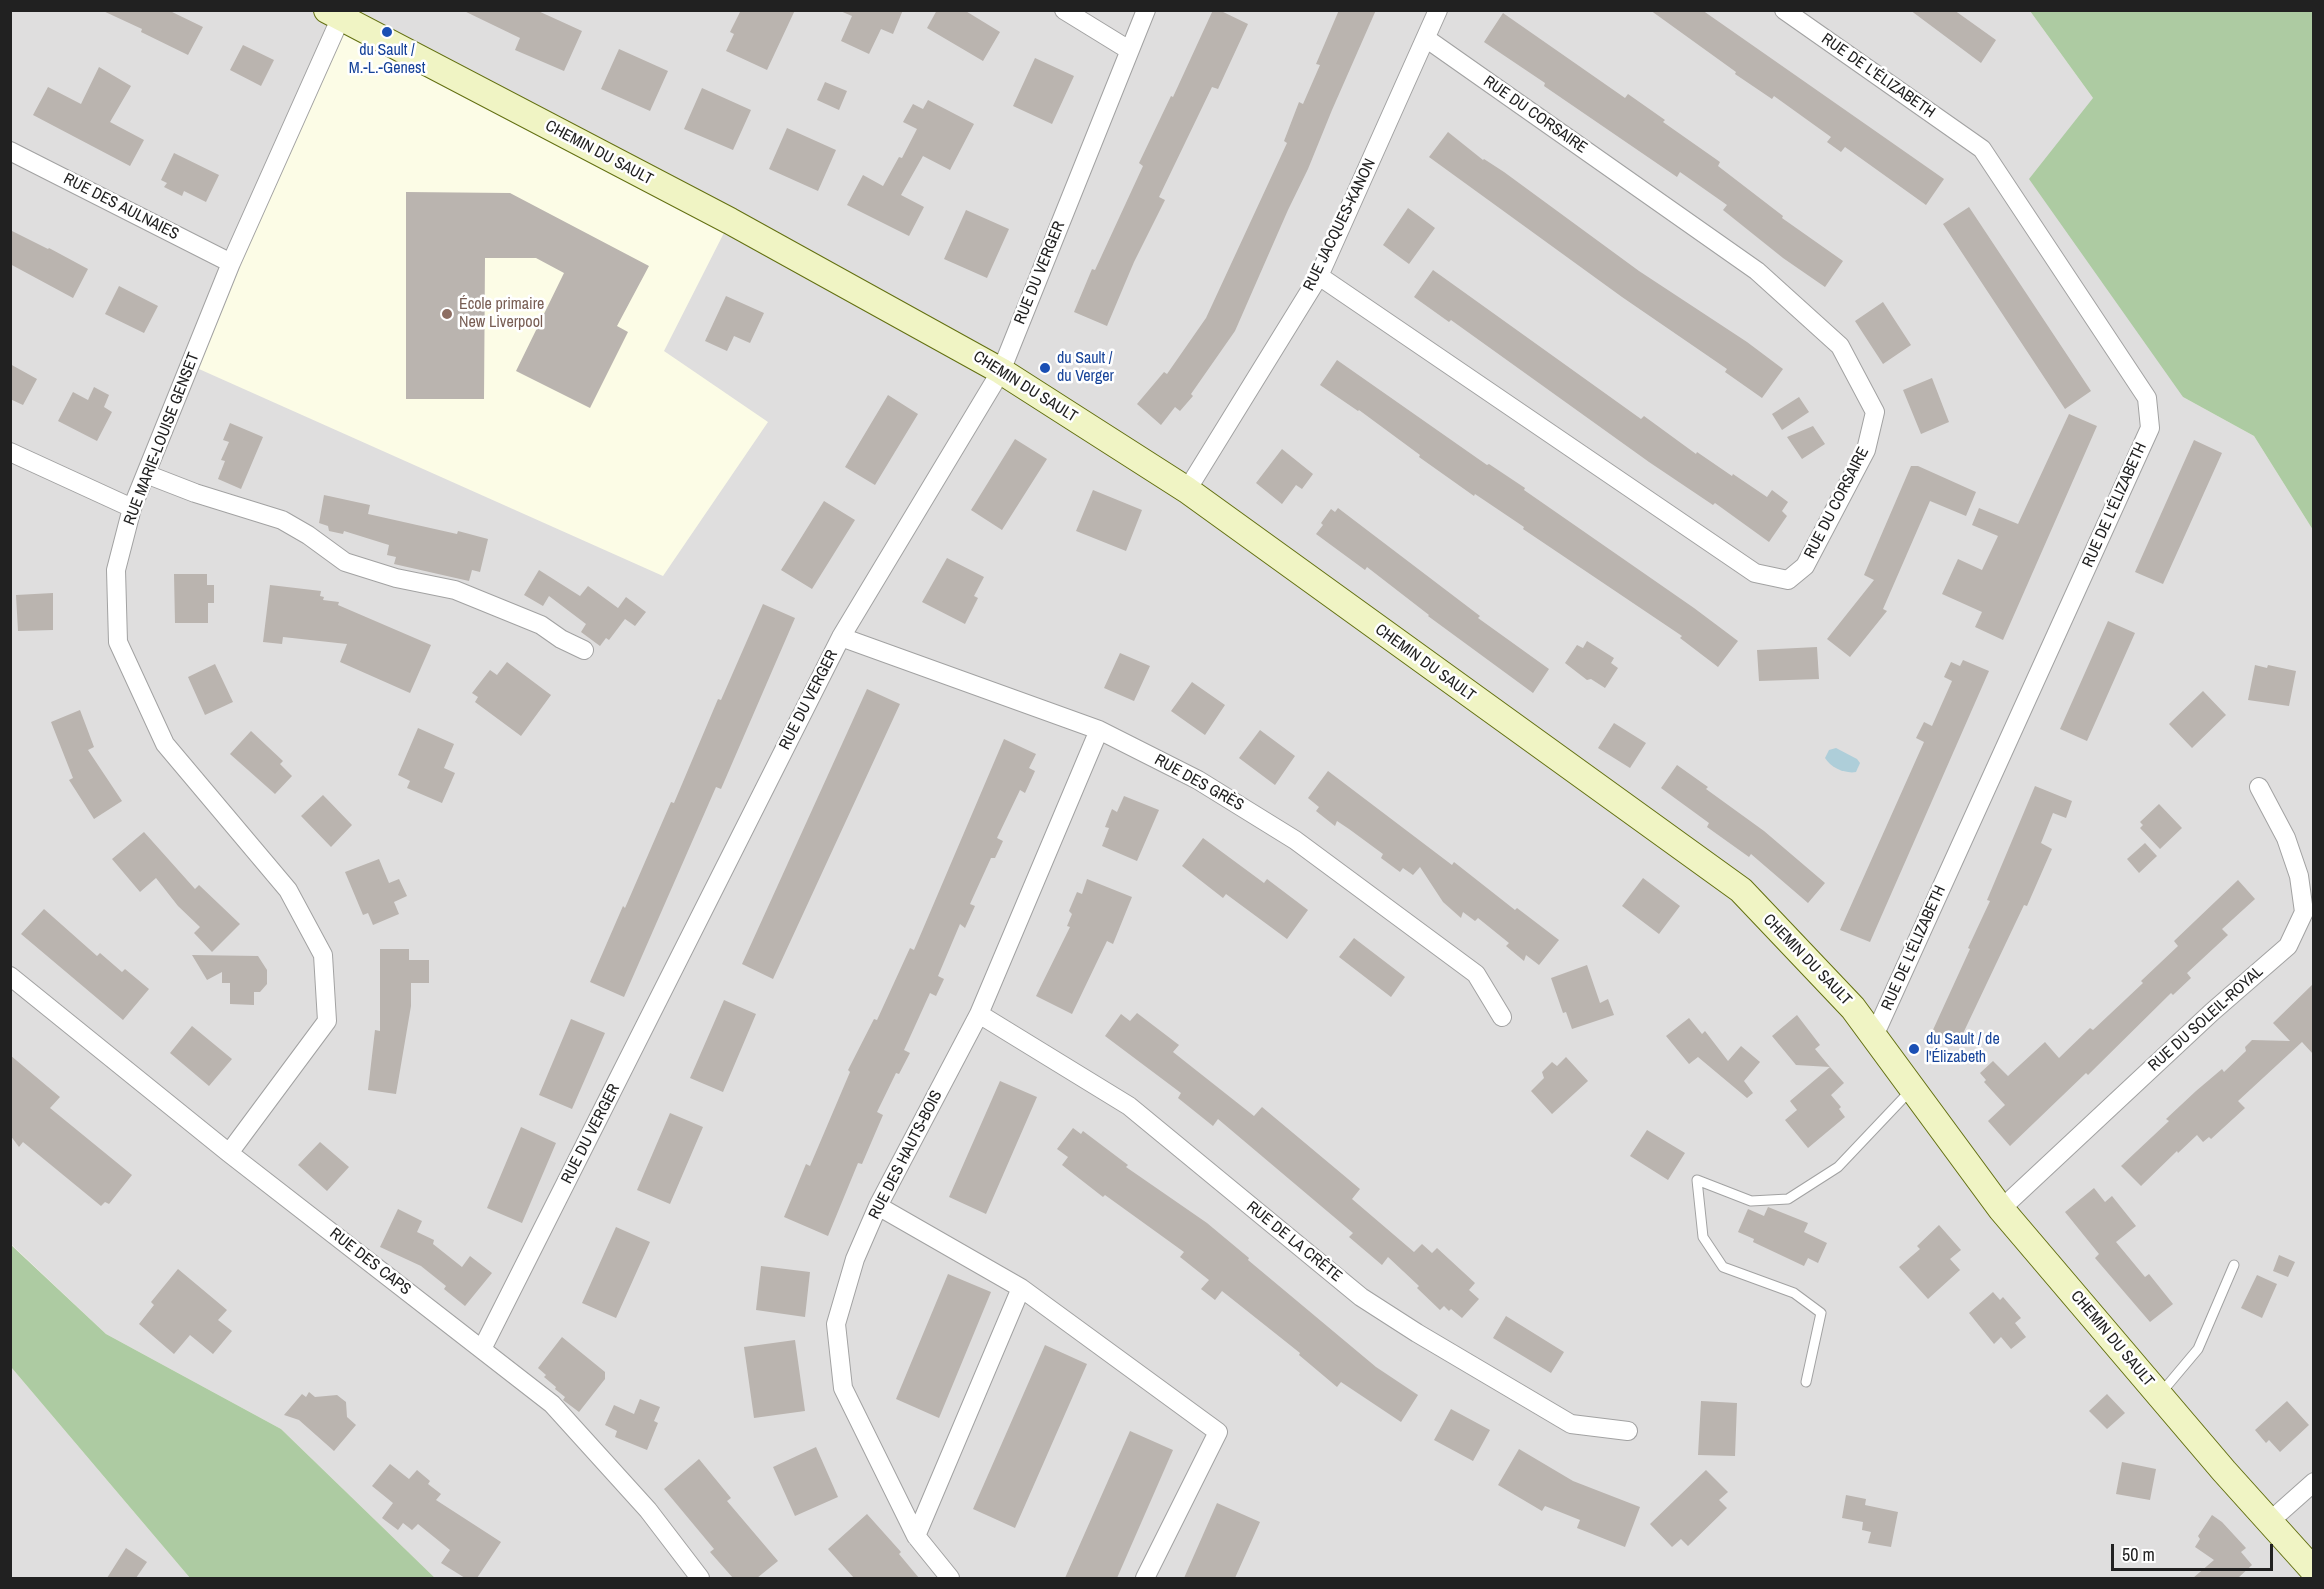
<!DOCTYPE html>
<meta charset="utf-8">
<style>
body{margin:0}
#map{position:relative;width:2324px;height:1589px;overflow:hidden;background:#f1eee9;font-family:"Archivo Narrow",sans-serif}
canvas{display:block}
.frame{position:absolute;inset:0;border:12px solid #212121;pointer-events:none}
.scale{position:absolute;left:2111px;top:1544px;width:162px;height:27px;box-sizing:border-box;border:3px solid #212121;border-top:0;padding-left:8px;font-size:18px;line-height:21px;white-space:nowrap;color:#212121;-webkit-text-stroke:4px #fff;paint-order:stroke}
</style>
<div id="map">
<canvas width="2324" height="1589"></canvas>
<div class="frame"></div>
<div class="scale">50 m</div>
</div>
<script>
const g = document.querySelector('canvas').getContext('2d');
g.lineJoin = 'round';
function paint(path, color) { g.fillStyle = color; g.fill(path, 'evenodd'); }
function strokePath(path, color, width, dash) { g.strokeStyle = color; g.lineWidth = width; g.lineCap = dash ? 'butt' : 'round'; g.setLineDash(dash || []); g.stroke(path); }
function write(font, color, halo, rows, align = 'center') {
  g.font = font + ' "Archivo Narrow",sans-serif'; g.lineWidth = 5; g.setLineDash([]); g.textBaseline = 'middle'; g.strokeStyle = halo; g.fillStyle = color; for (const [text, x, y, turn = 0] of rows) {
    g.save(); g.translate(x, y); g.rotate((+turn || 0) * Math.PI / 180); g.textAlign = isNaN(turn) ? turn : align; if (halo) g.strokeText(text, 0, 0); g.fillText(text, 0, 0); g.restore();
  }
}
paint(new Path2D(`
 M10,11H2030L2093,98L2183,397L2254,436L2313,530V1578H435L281,1429L106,1334L11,1244Z
 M11,1367L190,1578H11Z`), '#dfdede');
paint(new Path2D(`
 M341,17L730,221L664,351L768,422L663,576L190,365Z`), '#fcfce6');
paint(new Path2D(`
 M2030,11H2313V530L2254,436L2183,397L2029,179L2093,98Z
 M10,1244L106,1334L281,1429L435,1578H190L11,1367Z`), '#adcba2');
paint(new Path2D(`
 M1836,748L1857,759L1860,763L1856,772C1846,774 1831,768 1825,758L1829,750Z`), '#aeced9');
paint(new Path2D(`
 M101,10H168L203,27L188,55L141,32L142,29Z
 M462,10H536L582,31L564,71L515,50L520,38Z
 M741,10H795L767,70L726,51L734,34L730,32Z
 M838,10H903L893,34L881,29L869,54L841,41L852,16Z
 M937,10H964L1000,32L983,61L927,28Z
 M1213,10H1219L1248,24L1218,89L1212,87L1159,197L1165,200L1134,262L1107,326L1074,312L1092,269L1095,270L1143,166L1139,163L1171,96L1173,97Z
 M1339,10H1376L1332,110L1308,169L1288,210L1235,331L1191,394L1193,396L1180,411L1175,407L1161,425L1137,404L1164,372L1167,374L1206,318L1287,143L1284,141L1299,102L1303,104L1320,65L1316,64Z
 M1650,10H1702L1944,179L1926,205L1845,147L1841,152L1827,142L1831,137L1774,96L1772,99L1735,74L1736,72Z
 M1910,10H1954L1996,40L1981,63Z
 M1503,13L1625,98L1628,94L1665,120L1663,122L1720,162L1718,166L1783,216L1782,218L1843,261L1825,287L1783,258L1723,210L1727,205L1680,172L1677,177L1544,86L1545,83L1484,42Z
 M243,45L274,60L261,86L230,70Z
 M619,49L668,71L650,111L601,89Z
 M1035,58L1074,76L1052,124L1013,106Z
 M99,67L131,86L110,122L144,140L130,166L33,115L48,87L81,104Z
 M825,82L847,91L839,110L817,100Z
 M702,88L751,110L733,150L684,129Z
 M928,100L974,124L950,170L923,156L901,195L924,207L909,236L847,205L863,175L883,186L899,157L902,158L917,129L903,122L913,104L923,109Z
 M787,128L836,150L818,191L769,169Z
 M1448,132L1483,160L1484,159L1504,172L1639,271L1747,342L1783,369L1762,398L1725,372L1727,369L1622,297L1429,157Z
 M174,153L219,175L206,202L184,191L182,196L164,187L167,183L161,180Z
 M406,192L510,193L649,266L617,326L628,332L590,408L516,371L564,273L536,258H485L484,399H406Z
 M1969,207L2091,391L2065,409L1943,224Z
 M1408,208L1435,228L1409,264L1383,245Z
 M966,210L1009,229L987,278L944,259Z
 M10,230L48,249L49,248L88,269L73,298L10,264Z
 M1433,270L1641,419L1644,416L1696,454L1697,452L1732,476L1733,474L1767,497L1772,490L1788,502L1782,511L1787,516L1769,542L1715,503L1713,505L1649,462L1451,320L1449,322L1414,297Z
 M119,286L158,306L144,333L105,314Z
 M726,296L764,313L750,343L734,336L727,351L705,341Z
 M1883,302L1911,345L1883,364L1855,321Z
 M1337,360L1487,465L1489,464L1525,488L1524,490L1694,608L1738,641L1718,667L1680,638L1682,636L1523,529L1524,527L1475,494L1474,496L1419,457L1420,455L1359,410L1358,411L1320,385Z
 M10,364L37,379L23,405L10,399Z
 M1932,378L1949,422L1921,434L1903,390Z
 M94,387L109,395L104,407L112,412L97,441L58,421L73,392L88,400Z
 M888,395L918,414L875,485L845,467Z
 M1799,397L1809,412L1782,430L1772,414Z
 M2069,414L2097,426L2003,640L1975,627L1982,612L1942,594L1958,559L1982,570L1998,536L1972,525L1979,508L2018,524Z
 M230,423L263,437L241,489L218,479L225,461L221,460L229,442L223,440Z
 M1813,426L1825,444L1802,459L1787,437Z
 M1015,439L1047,459L1002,530L971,510Z
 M2194,440L2222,453L2163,584L2135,572Z
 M1282,449L1313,474L1302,489L1296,485L1282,504L1256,483Z
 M1911,466H1918L1976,492L1966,516L1930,501L1883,609L1887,611L1850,657L1827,639L1874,580L1864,575Z
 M1093,490L1142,510L1126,551L1076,531Z
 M324,495L370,505L368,514L457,534L458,531L488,539L480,572L472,570L469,581L394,564L396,557L387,555L389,545L344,531L343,534L329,531L328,526L319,523Z
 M824,501L855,520L812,589L781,570Z
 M1338,508L1480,616L1478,618L1549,669L1533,693L1428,616L1429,615L1367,567L1365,570L1316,534L1323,525L1321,523L1331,509L1335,512Z
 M947,558L984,577L974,596L978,598L965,624L922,602Z
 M539,570L580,596L588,586L618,608L626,597L646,612L635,626L625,619L609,640L606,638L600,646L581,632L586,624L549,596L543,606L524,595Z
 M174,574H207V585H214V603H208V623H175Z
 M270,585L321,591L320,596L324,597L323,600L339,602L338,605L431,645L410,693L340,662L347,644L283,637L282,644L263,642Z
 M53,593V630L18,631L16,595Z
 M763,604L795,618L721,789L716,787L624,997L590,982L623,906L625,908L671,802L674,803L718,699L721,700Z
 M2108,621L2135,633L2087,741L2060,729Z
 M1587,641L1614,658L1611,663L1618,668L1605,688L1591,679L1587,680L1565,663L1577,645L1583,648Z
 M1817,647L1819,679L1759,681L1757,650Z
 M1120,653L1150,666L1134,701L1104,688Z
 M1963,660L1989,671L1870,942L1840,930L1924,742L1916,738L1924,722L1932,726L1952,681L1944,677L1951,662L1960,666Z
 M507,662L551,695L521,736L475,702L478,697L472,693L490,670L497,675Z
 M215,664L233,702L205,715L188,677Z
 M2255,665L2267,668L2268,665L2296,671L2289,706L2248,700Z
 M1192,682L1225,705L1205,735L1171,711Z
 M867,689L900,704L773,979L742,964Z
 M2203,691L2226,715L2192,748L2169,724Z
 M80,710L94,747L88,750L122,801L94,819L69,780L73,778L51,722Z
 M1614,723L1646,743L1630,768L1598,748Z
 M418,728L454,744L444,768L455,773L442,803L407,788L410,781L398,775Z
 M1260,730L1295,756L1275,785L1239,758Z
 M251,731L283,761L280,764L292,776L275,794L230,754Z
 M1004,739L1036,754L1029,768L1035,771L1025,793L1020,790L997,838L1003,841L995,858H991L970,904L975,906L965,928L960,924L938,976L944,979L936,996L930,993L910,1037L904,1050L910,1053L899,1074L896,1073L877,1112L883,1115L862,1164L858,1163L828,1236L784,1217L806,1164L810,1166L850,1072L848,1070L874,1019L877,1020L910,948L914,950Z
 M1677,765L1708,787L1706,789L1764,831L1825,883L1808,903L1751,854L1749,857L1707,827L1709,823L1661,788Z
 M1328,771L1452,865L1454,862L1515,910L1517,908L1559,940L1539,965L1526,955L1524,961L1506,946L1509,943L1478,918L1475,921L1463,912L1461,918L1443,902L1420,867L1413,875L1403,868L1400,872L1381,858L1383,854L1349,829L1337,821L1335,826L1316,811L1319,807L1308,798Z
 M2035,786L2072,801L2066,818L2053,813L2041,843L2052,849L2027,906L2024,905L1958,1044L1932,1032L1970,949L1968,948L1990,901L1987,900Z
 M323,795L352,825L331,847L301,816Z
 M1124,796L1159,810L1137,861L1102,846L1109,828L1105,827L1112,809L1117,812Z
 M2159,804L2182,828L2160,849L2140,828L2143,825L2140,822Z
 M144,832L195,889L199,885L240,924L212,952L194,933L200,927L178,906L156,878L140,892L112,859Z
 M1203,838L1264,883L1267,879L1308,910L1287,939L1226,894L1223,898L1182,866Z
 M2145,843L2157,856L2139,873L2127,859Z
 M379,859L389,883L399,879L407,896L394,902L399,914L373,925L368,913L363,915L345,872Z
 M1643,878L1680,906L1659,934L1622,906Z
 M1087,879L1132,897L1113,944L1107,941L1072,1014L1036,996L1070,927L1067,926L1072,914L1069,911L1077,892L1082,894Z
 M2238,880L2255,899L2222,929L2228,935L2187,973L2191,978L2173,995L2171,993L2088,1075L2086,1073L2010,1146L1988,1121L2005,1105L1984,1082L1986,1080L1980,1073L1993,1061L2008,1076L2045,1042L2059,1058L2090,1028L2093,1030L2143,983L2141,981L2178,946L2174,941Z
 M44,909L97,956L100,953L122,972L125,969L149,989L123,1020L21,934Z
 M1354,938L1405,977L1391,997L1339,957Z
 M380,949H409V960H429V983H411V1006L396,1094L368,1090L375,1030L380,1031Z
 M192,955L258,956L267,970V984L260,992H254V1005L230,1004V983H222V972L207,980Z
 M1587,965L1600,1003L1608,999L1614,1015L1572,1029L1566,1012L1563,1013L1551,978Z
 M2313,984V1054L2302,1042L2238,1101L2245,1108L2211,1139L2209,1137L2203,1142L2197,1135L2178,1153L2177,1151L2141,1186L2121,1166L2169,1121L2166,1119L2196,1091L2222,1069L2224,1072L2246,1051L2245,1047L2252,1040L2290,1041L2273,1023Z
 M724,1000L756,1014L723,1092L690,1078Z
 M1137,1013L1179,1045L1173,1052L1254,1116L1262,1107L1360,1189L1352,1199L1414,1252L1422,1244L1432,1253L1437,1248L1475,1283L1469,1290L1479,1299L1462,1318L1451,1309L1449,1311L1444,1306L1440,1310L1417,1288L1419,1286L1388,1257L1382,1265L1349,1237L1353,1233L1218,1119L1213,1126L1178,1098L1181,1093L1105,1036L1121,1014L1130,1021Z
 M1797,1015L1820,1045L1815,1049L1830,1067L1796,1065L1772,1036Z
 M1689,1018L1702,1034L1705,1031L1728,1061L1741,1046L1760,1062L1744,1081L1753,1093L1747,1098L1698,1057L1689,1064L1666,1036Z
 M571,1019L605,1033L572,1109L539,1095Z
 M192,1026L232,1059L209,1086L170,1053Z
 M10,1055L60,1097L50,1108L132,1175L109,1204L105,1202L101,1206L23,1142L19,1147L10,1135Z
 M1566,1057L1588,1081L1552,1114L1531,1091L1544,1078L1542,1072L1552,1062L1557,1066Z
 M1830,1067L1844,1083L1831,1095L1841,1107L1839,1109L1845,1117L1808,1148L1785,1120L1797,1110L1790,1101Z
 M1000,1081L1037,1097L986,1214L949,1197Z
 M670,1113L703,1127L670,1204L637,1190Z
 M521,1127L556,1143L522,1223L487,1208Z
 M1073,1128L1081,1134L1083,1131L1128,1165L1126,1167L1207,1223L1249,1258L1248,1260L1376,1367L1418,1395L1401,1422L1341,1382L1337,1387L1299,1355L1300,1353L1222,1291L1215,1300L1201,1289L1209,1280L1180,1257L1184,1252L1105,1195L1103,1197L1062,1165L1068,1157L1057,1149Z
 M1647,1130L1685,1153L1668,1180L1630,1156Z
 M320,1142L349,1167L327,1191L298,1165Z
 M2094,1188L2105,1202L2112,1196L2136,1226L2116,1242L2145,1277L2149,1274L2173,1304L2150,1322L2095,1258L2099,1254L2065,1212Z
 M1768,1207L1808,1223L1804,1232L1827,1243L1818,1263L1808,1258L1804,1266L1753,1242L1754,1239L1738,1232L1748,1209L1764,1216Z
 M398,1209L422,1221L417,1232L434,1240L433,1244L462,1267L470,1256L492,1273L465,1306L444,1289L446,1286L421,1266L380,1247Z
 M1939,1225L1961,1250L1950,1259L1960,1270L1928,1299L1899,1267L1920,1249L1917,1246Z
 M616,1227L650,1242L616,1318L582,1303Z
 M2279,1255L2295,1262L2288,1277L2273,1271Z
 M761,1266L810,1272L805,1317L756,1310Z
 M178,1269L227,1310L218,1320L232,1331L213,1354L190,1335L174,1354L139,1324L154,1305L151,1302Z
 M948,1274L991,1292L939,1418L896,1399Z
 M2257,1275L2277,1284L2262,1318L2241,1308Z
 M1993,1292L2000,1300L2003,1297L2021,1318L2015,1323L2026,1337L2011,1349L2001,1337L1994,1344L1969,1313Z
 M1506,1316L1564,1352L1551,1373L1493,1338Z
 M562,1337L605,1372V1379L579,1412L563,1400L565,1397L555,1389L556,1387L544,1377L546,1375L538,1368Z
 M795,1340L805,1411L754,1418L744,1347Z
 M1045,1345L1087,1364L1015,1528L973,1509Z
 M309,1392L315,1397L337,1395L346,1402L347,1417L356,1425L334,1451L299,1420L284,1415L302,1394L306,1397Z
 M2107,1394L2125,1413L2107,1429L2089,1411Z
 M640,1399L660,1407L654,1421L658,1423L647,1450L615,1437L617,1431L605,1425L614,1405L634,1414Z
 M1701,1401L1737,1403L1735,1456L1698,1455Z
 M2287,1401L2309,1425L2280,1452L2269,1440L2266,1443L2255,1430Z
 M1451,1409L1490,1430L1473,1461L1434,1440Z
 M1130,1431L1173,1450L1117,1578H1065Z
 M816,1447L838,1497L795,1516L773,1467Z
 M1519,1449L1573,1481L1640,1507L1625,1547L1577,1528L1580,1520L1545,1506L1542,1511L1498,1485Z
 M699,1459L731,1498L727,1501L778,1561L757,1578H733L710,1552L714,1549L664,1489Z
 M2122,1462L2156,1469L2150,1500L2116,1494Z
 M390,1464L409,1479L417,1470L430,1481L428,1484L441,1494L436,1500L501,1542L477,1578H465L441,1563L450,1550L418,1524L412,1530L403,1523L398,1530L382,1518L393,1503L372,1486Z
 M1706,1470L1728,1492L1719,1500L1727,1508L1688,1546L1681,1539L1672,1547L1650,1524Z
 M1846,1495L1866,1499L1865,1505L1898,1512L1891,1547L1868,1543L1871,1532L1862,1530L1863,1522L1842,1518Z
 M1217,1503L1260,1522L1235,1578H1184Z
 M867,1514L901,1552L899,1554L919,1578H854L828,1549Z
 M2212,1515L2222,1522L2246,1548L2241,1552L2252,1565L2238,1578H2193L2214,1560L2195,1547L2200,1539L2198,1536Z
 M126,1548L147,1562L136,1578H107Z`), '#bab4af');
const lane = new Path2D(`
 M1806,1382L1821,1313L1794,1293L1723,1267L1703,1237L1697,1180L1751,1201L1788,1199L1838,1167L1911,1090
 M2161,1393L2198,1349L2234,1265`);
const street = new Path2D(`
 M1064,10L1129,50
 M1784,10L1982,149L2147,398L2150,428L1874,1036
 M10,151L231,263
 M1319,276L1755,573L1788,580L1805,566L1866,450L1875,412L1840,346L1757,271L1427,39
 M10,452L132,508
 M146,474L195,493L282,520L308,535L345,562L396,578L455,590L541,625L561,639L584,650
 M1187,490L1319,276L1438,10
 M841,637L1099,730L1198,780L1295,840L1476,974L1502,1017
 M10,976L229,1153L552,1404L648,1510L700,1578
 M979,1014L1129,1106L1361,1297L1417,1333L1571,1424L1628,1431
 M229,1153L327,1021L323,955L288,890L165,744L118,642L116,570L132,508L231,263L341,17
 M878,1206L1021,1288L1218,1432L1145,1578
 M2001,1209L2212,1012L2288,946L2304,912L2299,876L2286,838L2259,787
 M482,1349L841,637L1001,371L1146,10
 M2269,1522L2314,1482
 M916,1536L1021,1288
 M950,1578L916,1536L843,1388L836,1324L855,1259L878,1206L979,1014L1099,730`);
const secondary = new Path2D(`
 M327,10L730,221L1001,371L1187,490L1741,890L1853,1008L2001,1209L2224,1471L2314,1571`);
strokePath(lane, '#a2a2a2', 11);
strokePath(street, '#a2a2a2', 20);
strokePath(secondary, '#637011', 28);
strokePath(lane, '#fff', 9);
strokePath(street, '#fff', 18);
strokePath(secondary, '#f0f4c4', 26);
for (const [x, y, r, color] of [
 [387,32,6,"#1a4fb4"],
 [447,314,6,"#8d6e63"],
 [1045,368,6,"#1a4fb4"],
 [1914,1049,6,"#1a4fb4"]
]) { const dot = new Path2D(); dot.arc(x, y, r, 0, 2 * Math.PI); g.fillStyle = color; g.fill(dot); strokePath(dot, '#fff', 2); }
write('16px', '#164399', '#fff', [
 ["du Sault /",387,51,"center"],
 ["M.-L.-Genest",387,69,"center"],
 ["du Sault /",1057,359],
 ["du Verger",1057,377],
 ["du Sault / de",1926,1040],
 ["l'Élizabeth",1926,1058]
], 'left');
write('16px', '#212121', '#fff', [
 ["RUE DE L'ÉLIZABETH",1878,76,35],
 ["RUE DU CORSAIRE",1535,115,35],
 ["CHEMIN DU SAULT",599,153,28],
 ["RUE DES AULNAIES",121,207,27],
 ["RUE JACQUES-KANON",1340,225,-64],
 ["RUE DU VERGER",1040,273,-68],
 ["CHEMIN DU SAULT",1025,387,32],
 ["RUE MARIE-LOUISE GENSET",162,439,-69],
 ["RUE DU CORSAIRE",1837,503,-63],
 ["RUE DE L'ÉLIZABETH",2115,505,-66],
 ["CHEMIN DU SAULT",1425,663,36],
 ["RUE DU VERGER",809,700,-63],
 ["RUE DES GRÈS",1199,783,29],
 ["RUE DE L'ÉLIZABETH",1914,948,-66],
 ["CHEMIN DU SAULT",1807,960,46],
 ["RUE DU SOLEIL-ROYAL",2206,1019,-42],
 ["RUE DU VERGER",591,1134,-63],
 ["RUE DES HAUTS-BOIS",906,1155,-63],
 ["RUE DE LA CRÊTE",1294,1242,39],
 ["RUE DES CAPS",370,1262,38],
 ["CHEMIN DU SAULT",2112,1339,50]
]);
write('16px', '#785e54', '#fff', [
 ["École primaire",459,305],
 ["New Liverpool",459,323]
], 'left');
</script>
